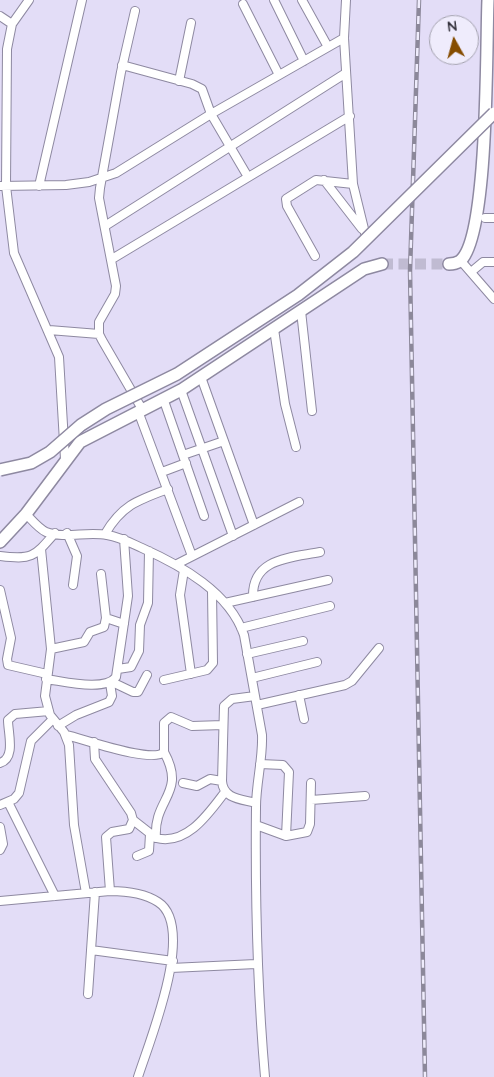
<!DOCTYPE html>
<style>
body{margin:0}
#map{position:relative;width:494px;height:1077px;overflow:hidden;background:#e3ddf7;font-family:Quicksand,sans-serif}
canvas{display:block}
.north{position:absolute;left:429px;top:15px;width:50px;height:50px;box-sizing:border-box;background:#efecfc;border:1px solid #a4a2af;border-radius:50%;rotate:353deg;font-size:14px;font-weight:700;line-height:20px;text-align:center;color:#34323c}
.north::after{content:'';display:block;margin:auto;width:18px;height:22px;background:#854c00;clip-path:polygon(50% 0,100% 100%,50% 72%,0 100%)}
</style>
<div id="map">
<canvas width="494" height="1077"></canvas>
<div class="north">N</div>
</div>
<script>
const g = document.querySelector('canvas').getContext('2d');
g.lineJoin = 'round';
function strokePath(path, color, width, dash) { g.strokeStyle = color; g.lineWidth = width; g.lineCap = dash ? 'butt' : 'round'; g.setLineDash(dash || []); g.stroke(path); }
strokePath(new Path2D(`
 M382,264H449`), '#c0bbd2', 11, [11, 5.5]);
const street = new Path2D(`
 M29,0L12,24L7,49L6,186L14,253L59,357L65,459
 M274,0L304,61
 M302,0L328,47
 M346,0L344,38L353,184L365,233
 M243,4L279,75
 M135,11L121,72L100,188L99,198L116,286L115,294L99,322V334L102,340L142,409
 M0,16L12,24
 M122,65L192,84L202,89L211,114L248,177
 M179,81L191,23
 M324,180L362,229
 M0,186L66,185L89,182L116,173L211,114L344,38
 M39,186L82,0
 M485,218H494
 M105,226L346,73
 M315,256L287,206L286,199L316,180L353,184
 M112,259L350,116
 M461,261L494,299
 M471,272L483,262H494
 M301,311L312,411
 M274,329L285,404L296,447
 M49,330L99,334
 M201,377L254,525
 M181,390L233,536
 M163,398L204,516
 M138,411L192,556
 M183,455L224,441
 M162,472L186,463
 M26,514C32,520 38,528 46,532C64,539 88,531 107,535C120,537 131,543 142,548C182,566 229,592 244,635L262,735C263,759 256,783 256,807C255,899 257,985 265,1077
 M67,533L77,556L73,585
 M105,534C122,505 138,500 168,489
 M41,549L51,649L45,696L50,715L64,732L69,745L74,825L86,893
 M0,556C32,560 34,557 55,533
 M177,564L299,502
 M184,570L180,595L191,674
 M0,590L11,638L7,659L8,665L47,674
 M253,597C252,558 290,558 320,552
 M225,603L328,580
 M106,618L124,624
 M241,628L330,606
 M51,649L84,642L90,632L104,627L106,618L101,574
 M247,654L303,641
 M118,669L131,667L139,651L140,625L148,603L149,551
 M252,678L317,662
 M46,679C63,681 105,692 116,677L128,596L124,539
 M164,680L207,670L213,663L212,591
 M112,682L133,692H138L147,675
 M299,695L304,719
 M255,696L232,699L224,706L222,781C223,799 241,799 256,803
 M257,705L345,685L352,681L379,648
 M58,726L76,715L109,702L112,696L110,683
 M66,735C84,739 152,764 164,752V723L171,717L192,726L223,725
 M94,742L95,759L131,813L133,820L129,829L112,832L106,837L110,891
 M0,763C16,758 8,733 8,720L15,714L49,711
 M260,764L283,765L289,772L286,836
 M183,783L197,786L210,779L222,781
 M311,800L365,796
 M8,802L55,896
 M0,805L14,799L19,793L31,741L53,719
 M133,820L156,838C187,846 209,813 225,792
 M256,825L286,836L307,832L310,824L311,783
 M0,827L3,844L0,850
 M156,838C153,798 187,794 164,752
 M137,856L149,851L150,834
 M0,901L110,891C126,891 144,893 158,902C197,927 149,1042 138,1077
 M91,950L173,961
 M171,968L256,964
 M88,994L95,892`);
const secondary = new Path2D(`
 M449,264C453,264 457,263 460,261C489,238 486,43 488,0
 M0,542L26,514L80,442L181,390L364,269L382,264`);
strokePath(street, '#8e89a1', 10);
strokePath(secondary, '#8e89a1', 14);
strokePath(street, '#fff', 8);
strokePath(secondary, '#fff', 11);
const rail = new Path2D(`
 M419,0L410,271L425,1077`);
strokePath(rail, '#8c889a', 4.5);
strokePath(rail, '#efecfc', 2.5, [8]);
const secondaryBridge = new Path2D(`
 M0,470L31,463L50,452L81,425L106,409L177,374L298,295L353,252L494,113`);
strokePath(secondaryBridge, '#8e89a1', 14, []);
strokePath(secondaryBridge, '#fff', 11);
</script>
